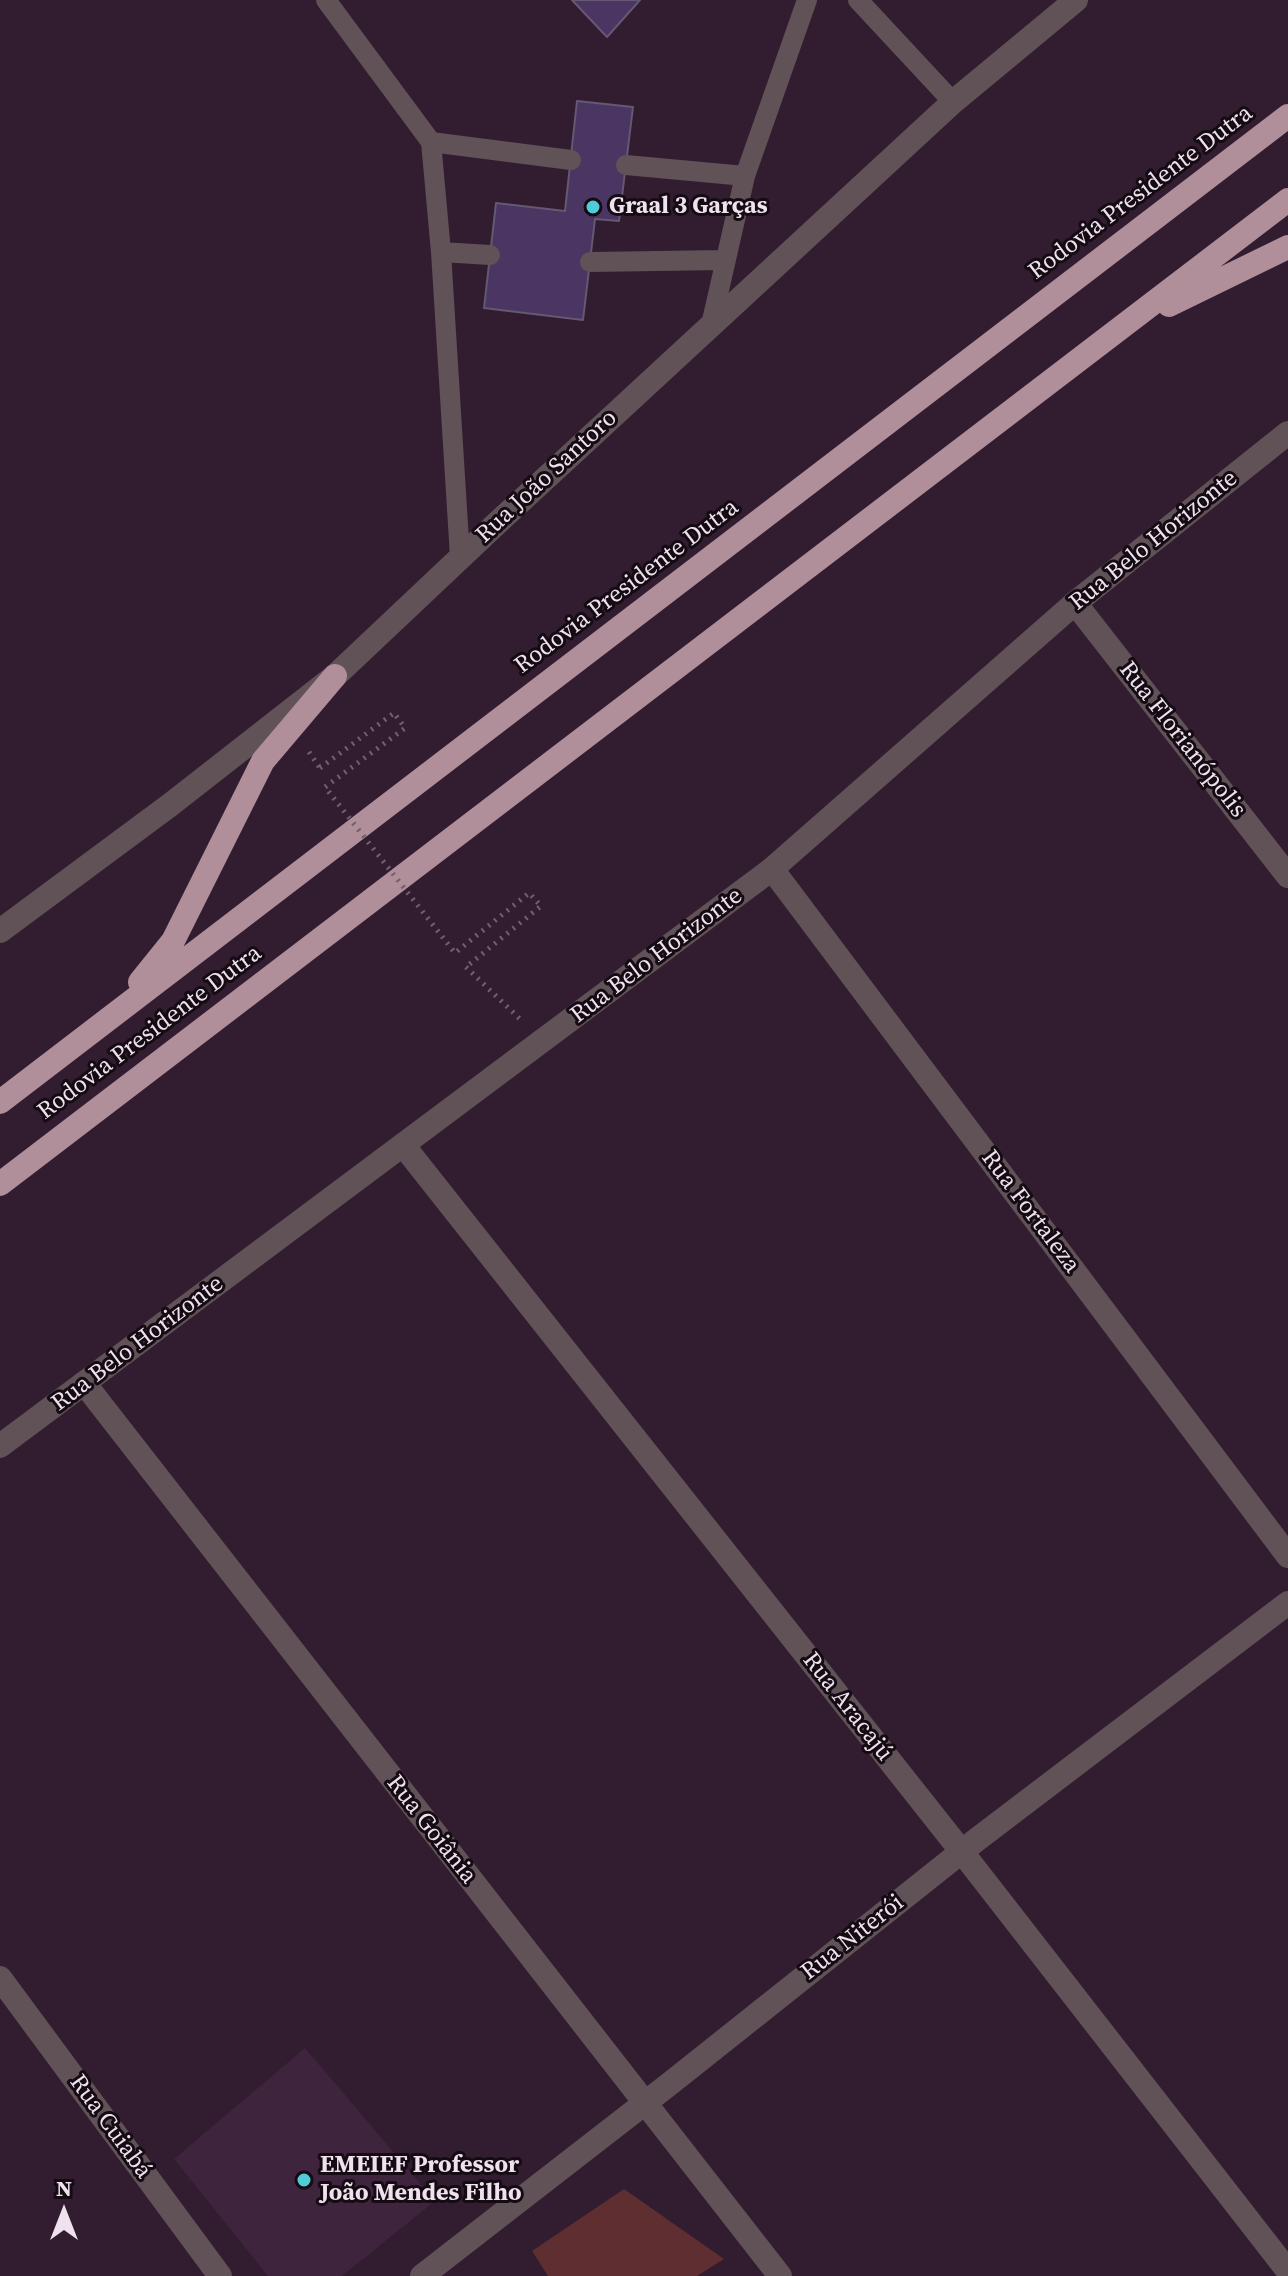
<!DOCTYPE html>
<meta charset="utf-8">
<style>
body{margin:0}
#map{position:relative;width:1288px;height:2276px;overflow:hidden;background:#321d30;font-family:"Source Serif 4",serif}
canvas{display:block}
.north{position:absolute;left:24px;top:2172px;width:80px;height:80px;-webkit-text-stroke:6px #140b13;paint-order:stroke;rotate:0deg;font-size:22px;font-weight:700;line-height:32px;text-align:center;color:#efe1ee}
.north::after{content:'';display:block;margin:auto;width:28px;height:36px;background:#efe1ee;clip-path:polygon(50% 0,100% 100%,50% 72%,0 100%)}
</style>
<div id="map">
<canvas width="1288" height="2276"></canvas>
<div class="north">N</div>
</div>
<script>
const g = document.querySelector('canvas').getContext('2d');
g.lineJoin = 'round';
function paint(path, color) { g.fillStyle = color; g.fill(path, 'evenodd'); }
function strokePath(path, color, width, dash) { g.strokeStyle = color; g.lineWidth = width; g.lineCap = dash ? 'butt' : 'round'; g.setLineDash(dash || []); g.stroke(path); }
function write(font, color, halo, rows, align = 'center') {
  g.font = font + ' "Source Serif 4",serif'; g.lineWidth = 6; g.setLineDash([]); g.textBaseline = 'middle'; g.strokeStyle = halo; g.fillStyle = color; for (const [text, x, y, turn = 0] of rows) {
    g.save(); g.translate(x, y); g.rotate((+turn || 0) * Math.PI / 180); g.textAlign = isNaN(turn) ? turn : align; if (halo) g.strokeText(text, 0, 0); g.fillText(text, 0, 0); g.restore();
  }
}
paint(new Path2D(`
 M305,2048L435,2201L342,2276H268L174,2159Z`), '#3e243c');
paint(new Path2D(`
 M624,2189L724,2259L697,2276H548L532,2251Z`), '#5e2e30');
const building = new Path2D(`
 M572,0H640L607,37Z
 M577,101L633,107L619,221L595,219L583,320L484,308L496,203L565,211Z`);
paint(building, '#4b3563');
strokePath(building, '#645873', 2);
strokePath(new Path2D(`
 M309,752L320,768
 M466,967L520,1019`), '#725f70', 5, [2, 6]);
strokePath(new Path2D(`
 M326,0L431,142L441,252L460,557
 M858,0L953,102
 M431,142L571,160
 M626,165L745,176
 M441,252L490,255
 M590,262L724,260
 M711,325L745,176L807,0`), '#605257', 20);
strokePath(new Path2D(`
 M1075,603L1288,876
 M772,869L1288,1556
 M403,1145L962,1852L1288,2271
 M84,1383L780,2276
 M0,1978L220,2276`), '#605257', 24);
strokePath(new Path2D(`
 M0,931L170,805L335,676L495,525L953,102L1076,0
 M0,1446L772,869L1075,603L1288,433
 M422,2276L672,2082L975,1841L1288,1603`), '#605257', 24);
strokePath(new Path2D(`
 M1169,305L1288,247
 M140,982L173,941L263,761L335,676
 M0,1102L1288,116
 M0,1184L1288,200`), '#b08e9a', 24);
strokePath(new Path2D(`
 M320,768L394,713L405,728L325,787L455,953L529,893L541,906L466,967`), '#725f70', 5, [2, 6]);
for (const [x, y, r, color] of [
 [593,207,8,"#52cbd9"],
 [304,2180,8,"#52cbd9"]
]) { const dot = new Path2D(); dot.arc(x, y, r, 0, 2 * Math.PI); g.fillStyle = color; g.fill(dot); strokePath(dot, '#140b13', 3); }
write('24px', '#efe1ee', '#140b13', [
 ["Rodovia Presidente Dutra",1141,193,-37],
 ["Rua João Santoro",547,477,-43],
 ["Rua Belo Horizonte",1154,541,-39],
 ["Rodovia Presidente Dutra",627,587,-37],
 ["Rua Florianópolis",1182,740,52],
 ["Rua Belo Horizonte",657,956,-37],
 ["Rodovia Presidente Dutra",150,1033,-37],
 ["Rua Fortaleza",1030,1212,53],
 ["Rua Belo Horizonte",138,1344,-37],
 ["Rua Aracajú",847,1707,52],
 ["Rua Goiânia",431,1830,52],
 ["Rua Niterói",853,1938,-38],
 ["Rua Cuiabá",110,2127,54]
]);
write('bold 24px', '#efe1ee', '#140b13', [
 ["Graal 3 Garças",609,207],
 ["EMEIEF Professor",320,2166],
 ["João Mendes Filho",320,2194]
], 'left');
</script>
